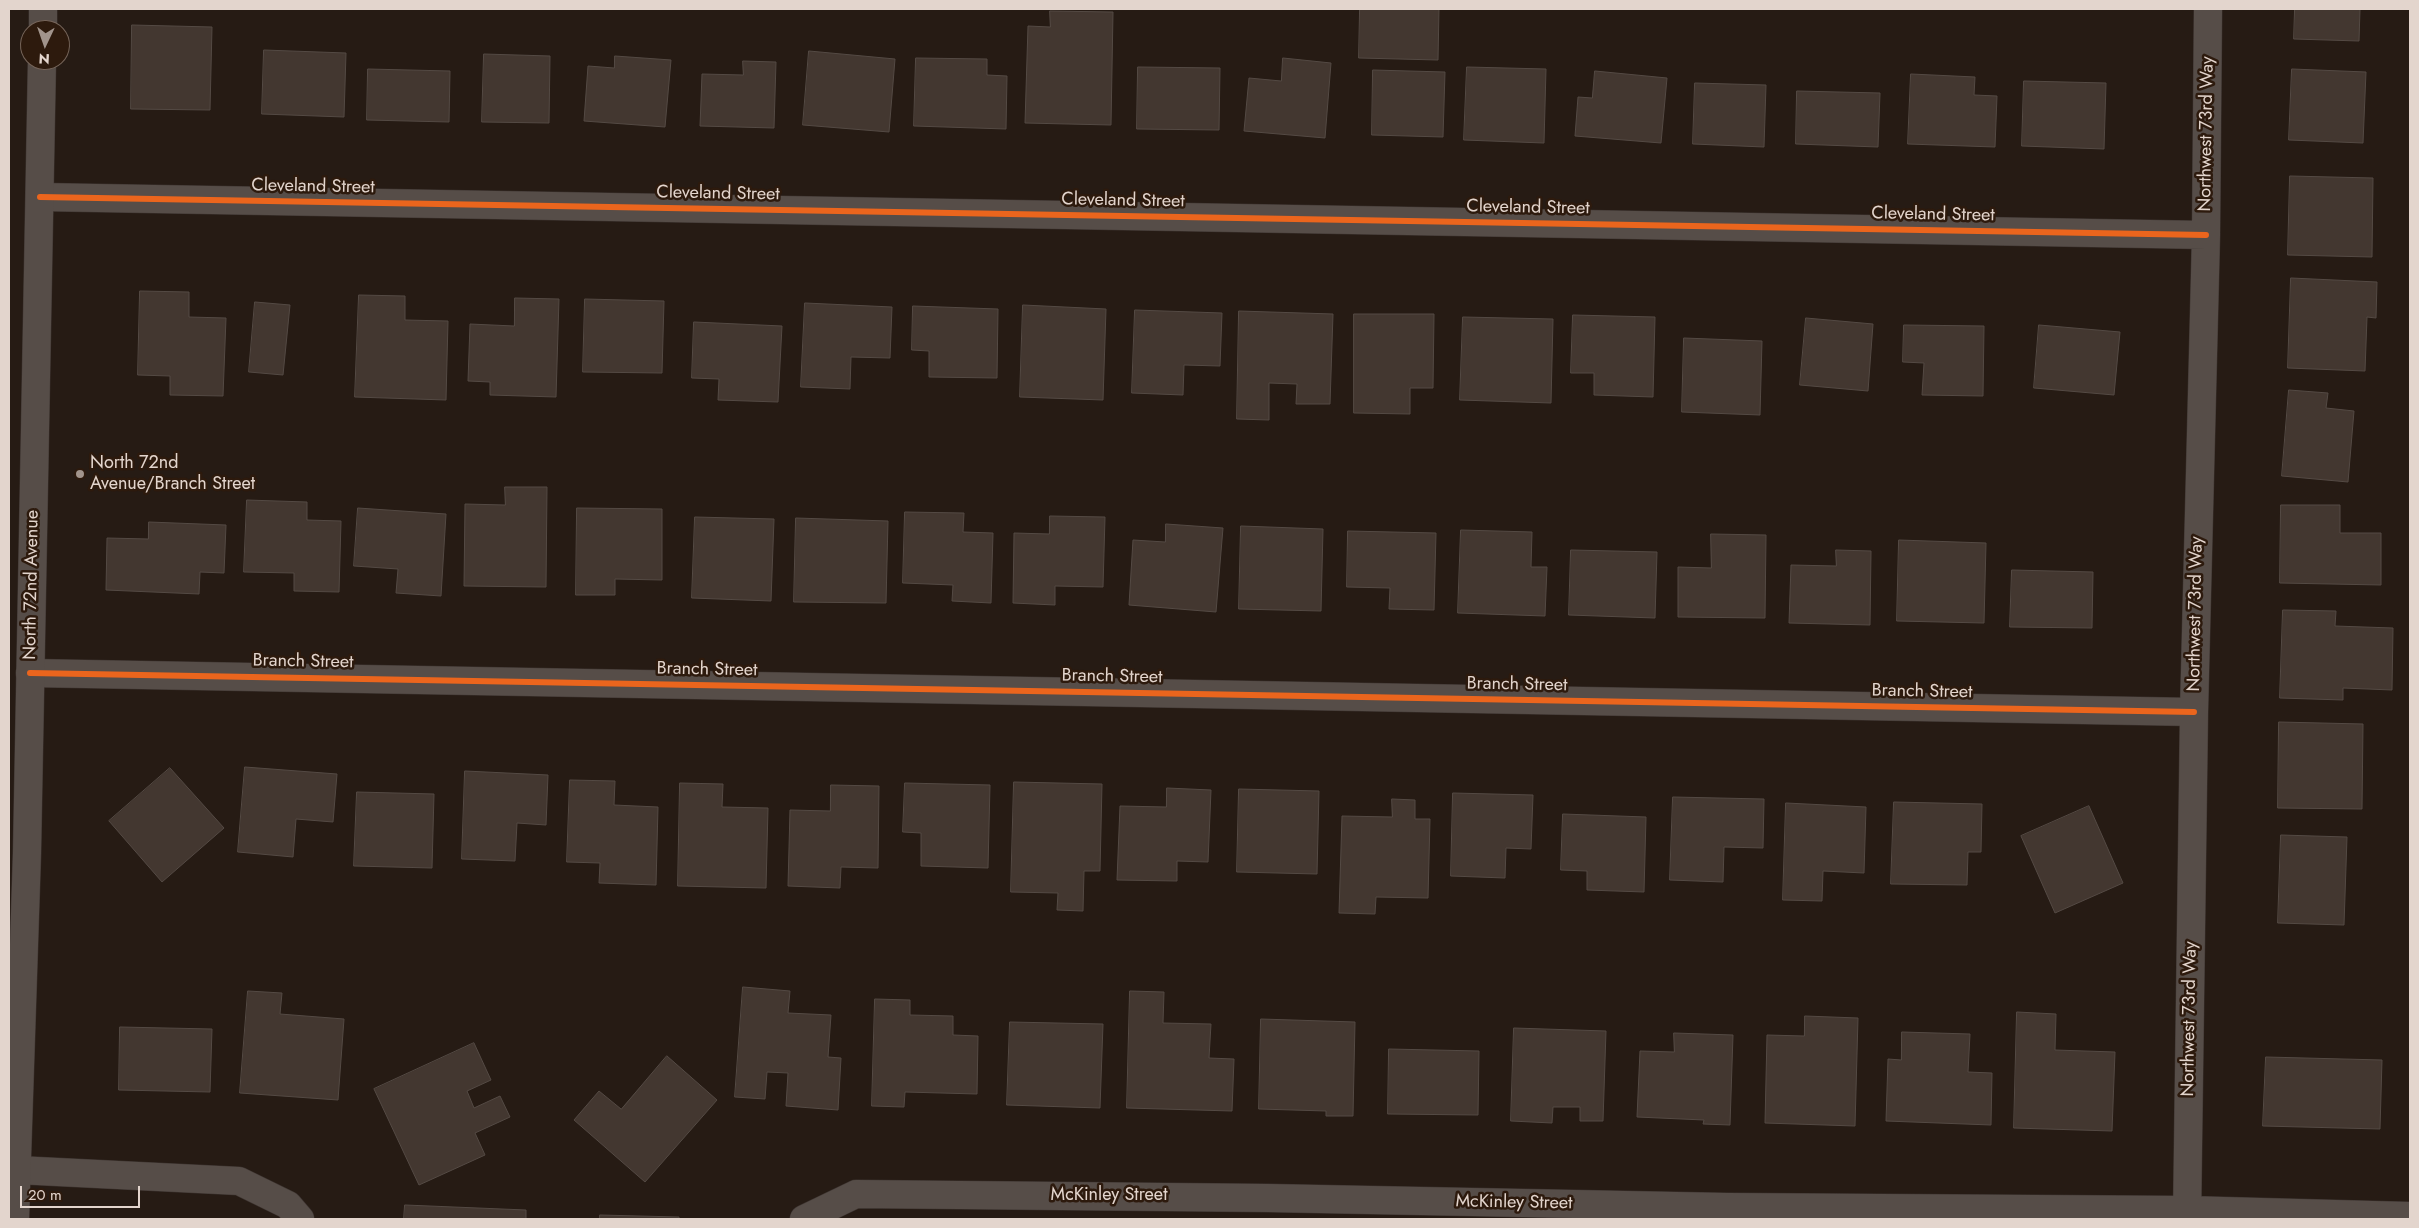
<!DOCTYPE html>
<style>
body{margin:0}
#map{position:relative;width:2419px;height:1228px;overflow:hidden;background:#261b14;font-family:Jost,sans-serif}
canvas{display:block}
.frame{position:absolute;inset:0;border:10px solid #e3d5cd;pointer-events:none}
.north{position:absolute;left:20px;top:20px;width:50px;height:50px;box-sizing:border-box;background:#2d1a0d;border:1px solid #76655a;border-radius:50%;rotate:183deg;font-size:14px;font-weight:700;line-height:20px;text-align:center;color:#e3d5cd}
.north::after{content:'';display:block;margin:auto;width:18px;height:22px;background:#a1948c;clip-path:polygon(50% 0,100% 100%,50% 72%,0 100%)}
.scale{position:absolute;left:20px;top:1186px;width:120px;height:22px;box-sizing:border-box;border:2px solid #e3d5cd;border-top:0;padding-left:6px;font-size:15px;line-height:18px;white-space:nowrap;color:#e3d5cd;-webkit-text-stroke:4px #2d1a0d;paint-order:stroke}
</style>
<div id="map">
<canvas width="2419" height="1228"></canvas>
<div class="frame"></div>
<div class="north">N</div>
<div class="scale">20 m</div>
</div>
<script>
const g = document.querySelector('canvas').getContext('2d');
g.lineJoin = 'round';
function paint(path, color) { g.fillStyle = color; g.fill(path, 'evenodd'); }
function strokePath(path, color, width, dash) { g.strokeStyle = color; g.lineWidth = width; g.lineCap = dash ? 'butt' : 'round'; g.setLineDash(dash || []); g.stroke(path); }
function write(font, color, halo, rows, align = 'center') {
  g.font = font + ' Jost,sans-serif'; g.lineWidth = 5; g.setLineDash([]); g.textBaseline = 'middle'; g.strokeStyle = halo; g.fillStyle = color; for (const [text, x, y, turn = 0] of rows) {
    g.save(); g.translate(x, y); g.rotate((+turn || 0) * Math.PI / 180); g.textAlign = isNaN(turn) ? turn : align; if (halo) g.strokeText(text, 0, 0); g.fillText(text, 0, 0); g.restore();
  }
}
const building = new Path2D(`
 M1360,9H1439L1438,60L1359,58Z
 M2295,9H2360L2359,41L2294,39Z
 M1050,11L1113,12L1111,125L1025,123L1028,26L1050,27Z
 M132,25L212,27L210,110L131,109Z
 M264,50L346,53L344,117L262,114Z
 M809,51L895,59L889,132L803,125Z
 M484,54L550,56L549,123L482,122Z
 M615,56L671,60L665,127L584,121L588,66L614,68Z
 M916,58L987,59V75L1007,76L1006,129L914,126Z
 M1283,58L1331,63L1325,138L1244,131L1249,78L1281,81Z
 M743,61L776,62L774,128L700,126L702,74L743,75Z
 M1138,67L1220,68L1219,130L1137,129Z
 M1467,67L1546,69L1544,143L1464,140Z
 M368,69L450,71L449,122L367,120Z
 M2292,69L2366,72L2363,143L2289,140Z
 M1373,70L1445,72L1443,137L1372,135Z
 M1595,71L1667,78L1661,143L1575,136L1578,97L1592,98Z
 M1911,74L1975,77L1974,95L1997,96L1995,147L1908,144Z
 M2024,81L2106,83L2104,149L2022,146Z
 M1695,83L1766,85L1764,147L1693,144Z
 M1797,91L1880,93L1878,147L1796,144Z
 M2290,176L2373,178L2372,257L2288,255Z
 M2291,278L2377,282L2376,318L2367,317L2365,371L2288,368Z
 M140,291L189,292V317L226,318L223,396L170,395V376L138,375Z
 M359,295L405,296V320L448,321L446,400L355,397Z
 M515,298L559,299L556,397L490,395V382L468,381L470,324L514,326Z
 M585,299L664,301L662,373L583,372Z
 M255,302L290,305L283,375L249,372Z
 M805,303L892,307L890,358L851,357L850,389L801,387Z
 M1023,305L1106,309L1103,400L1020,397Z
 M913,306L998,309L997,378L929,377V351L912,350Z
 M1135,310L1222,313L1220,366L1184,365L1183,395L1132,393Z
 M1239,311L1333,314L1330,404H1296L1297,384L1269,383V420L1237,419Z
 M1354,314H1434L1433,388H1410V414L1354,413Z
 M1573,315L1655,317L1653,397L1594,395V373H1571Z
 M1463,317L1553,319L1551,403L1460,400Z
 M1806,318L1873,324L1868,391L1800,385Z
 M694,322L782,326L778,402L718,400L719,379L692,378Z
 M1904,325L1984,326L1983,396L1922,395L1924,363L1903,362Z
 M2039,325L2120,332L2114,395L2034,388Z
 M1684,338L1762,341L1760,415L1682,412Z
 M2289,390L2328,393L2326,408L2354,411L2348,482L2282,476Z
 M505,487H547L546,587L464,586L465,504L505,505Z
 M247,500L307,502V520L341,521L339,592L294,591V573L244,572Z
 M2281,505H2340V533H2381V585L2280,583Z
 M358,508L446,514L441,596L396,593L398,569L354,566Z
 M577,508L662,509V580L615,579V595H576Z
 M905,512L964,513L963,532L993,533L991,603L952,601L953,585L903,583Z
 M1050,516L1105,517L1103,587L1055,586V605L1013,603L1014,533L1049,534Z
 M695,517L774,519L771,601L692,598Z
 M796,518L888,521L886,603L794,602Z
 M149,522L226,525L224,573L200,572L199,594L106,590L107,538L148,539Z
 M1166,524L1223,528L1216,612L1129,605L1133,540L1165,542Z
 M1241,526L1323,529L1321,611L1239,609Z
 M1461,530L1532,532L1531,567H1547L1545,616L1458,613Z
 M1348,531L1436,533L1434,610L1389,609L1390,588L1347,587Z
 M1711,534L1766,535L1765,618L1678,617V567L1711,568Z
 M1899,540L1986,543L1984,623L1897,621Z
 M1571,550L1657,552L1655,618L1569,615Z
 M1836,550L1871,551L1870,625L1789,623L1791,565L1836,566Z
 M2012,570L2093,572L2092,628L2010,627Z
 M2283,610L2336,611L2335,626L2393,628L2392,690L2343,688V700L2280,698Z
 M2279,722L2363,724L2362,809L2278,808Z
 M245,767L337,774L333,822L296,819L293,857L238,852Z
 M170,768L224,828L162,882L109,821Z
 M465,771L548,775L546,825L517,823L515,861L462,859Z
 M570,780L615,781L614,805L658,807L656,885L599,883L600,863L567,862Z
 M1014,782L1102,784L1100,871H1084L1083,911L1057,910L1058,893L1011,892Z
 M680,783L723,784L722,807L768,808L766,888L678,886Z
 M905,783L990,785L988,868L921,866V833L903,832Z
 M831,785L879,786L878,868L841,867L840,888L788,886L790,810L830,811Z
 M1167,788L1211,790L1208,862L1177,861V881L1117,880L1120,806L1166,807Z
 M1239,789L1319,791L1317,874L1237,872Z
 M357,792L434,794L432,868L354,866Z
 M1453,793L1533,795L1531,849L1506,848L1505,878L1451,876Z
 M1673,797L1764,799L1763,848L1724,847L1723,882L1670,880Z
 M1392,799L1415,800V819H1430L1428,898L1376,897L1375,914L1339,913L1342,816L1392,817Z
 M1894,802L1982,804L1981,852H1968L1967,885L1891,884Z
 M1786,803L1866,807L1864,873L1823,871L1822,901L1783,900Z
 M2089,806L2123,883L2055,913L2021,836Z
 M1563,814L1646,817L1644,892L1587,890V871L1561,870Z
 M2281,835L2347,837L2344,925L2278,923Z
 M743,987L790,991L788,1013L831,1015L828,1057L841,1058L838,1110L786,1106L788,1073L767,1072L765,1099L735,1097Z
 M248,991L282,993L280,1014L344,1019L338,1100L240,1093Z
 M1130,991L1164,992L1163,1023L1211,1024L1209,1058L1234,1059L1232,1111L1127,1108Z
 M875,999L910,1000V1015L953,1016V1035L978,1036L977,1094L905,1092L904,1107L872,1106Z
 M2017,1012L2056,1014L2055,1050L2115,1052L2112,1131L2014,1128Z
 M1805,1016L1858,1018L1855,1126L1765,1123L1767,1035L1804,1036Z
 M1261,1019L1355,1022L1353,1116H1326V1111L1259,1109Z
 M1010,1022L1103,1024L1100,1108L1007,1105Z
 M120,1027L212,1029L210,1092L119,1090Z
 M1514,1028L1606,1031L1603,1121H1580V1107H1553L1552,1123L1511,1121Z
 M1902,1032L1970,1034L1968,1072L1992,1073L1991,1125L1886,1121L1888,1059L1901,1060Z
 M1674,1033L1733,1035L1730,1125L1703,1124L1704,1120L1637,1117L1640,1051L1674,1052Z
 M474,1043L491,1080L467,1091L474,1108L500,1096L510,1117L475,1133L485,1155L419,1185L374,1089Z
 M1389,1049L1479,1051L1478,1115L1388,1114Z
 M667,1056L717,1100L645,1182L574,1120L599,1091L621,1109Z
 M2266,1057L2382,1060L2380,1129L2263,1126Z
 M405,1205L526,1210V1219H404Z
 M600,1215L679,1217V1219H600Z`);
paint(building, '#433730');
strokePath(building, '#544a44', 1);
const minor = new Path2D(`
 M40,197L2206,235
 M30,673L2194,712
 M17,1170L239,1181L288,1205L300,1219
 M804,1219L856,1194L1268,1198L1727,1207L2187,1210L2410,1216
 M2187,1219L2194,712L2206,235L2208,9`);
const tertiary = new Path2D(`
 M43,30V9
 M15,1219L27,853L42,60`);
strokePath(minor, '#3d3430', 29);
strokePath(tertiary, '#3d3430', 29);
strokePath(minor, '#564d48', 28);
strokePath(tertiary, '#564d48', 28);
strokePath(new Path2D(`
 M40,197L2206,235
 M30,673L2194,712`), '#eb651d', 6);
for (const [x, y, r, color] of [
 [80,474,5,"#a1948c"]
]) { const dot = new Path2D(); dot.arc(x, y, r, 0, 2 * Math.PI); g.fillStyle = color; g.fill(dot); strokePath(dot, '#2d1a0d', 2); }
write('18px', '#e3d5cd', '#2d1a0d', [
 ["Northwest 73rd Way",2207,134,-89],
 ["Cleveland Street",313,187,1],
 ["Cleveland Street",718,194,1],
 ["Cleveland Street",1123,201,1],
 ["Cleveland Street",1528,208,1],
 ["Cleveland Street",1933,215,1],
 ["North 72nd Avenue",32,585,-89],
 ["Northwest 73rd Way",2196,614,-89],
 ["Branch Street",303,662,1],
 ["Branch Street",707,670,1],
 ["Branch Street",1112,677,1],
 ["Branch Street",1517,685,1],
 ["Branch Street",1922,692,1],
 ["Northwest 73rd Way",2190,1019,-89],
 ["McKinley Street",1109,1196],
 ["McKinley Street",1514,1203,1]
]);
write('18px', '#e3d5cd', '#2d1a0d', [
 ["North 72nd",90,464],
 ["Avenue/Branch Street",90,485]
], 'left');
</script>
